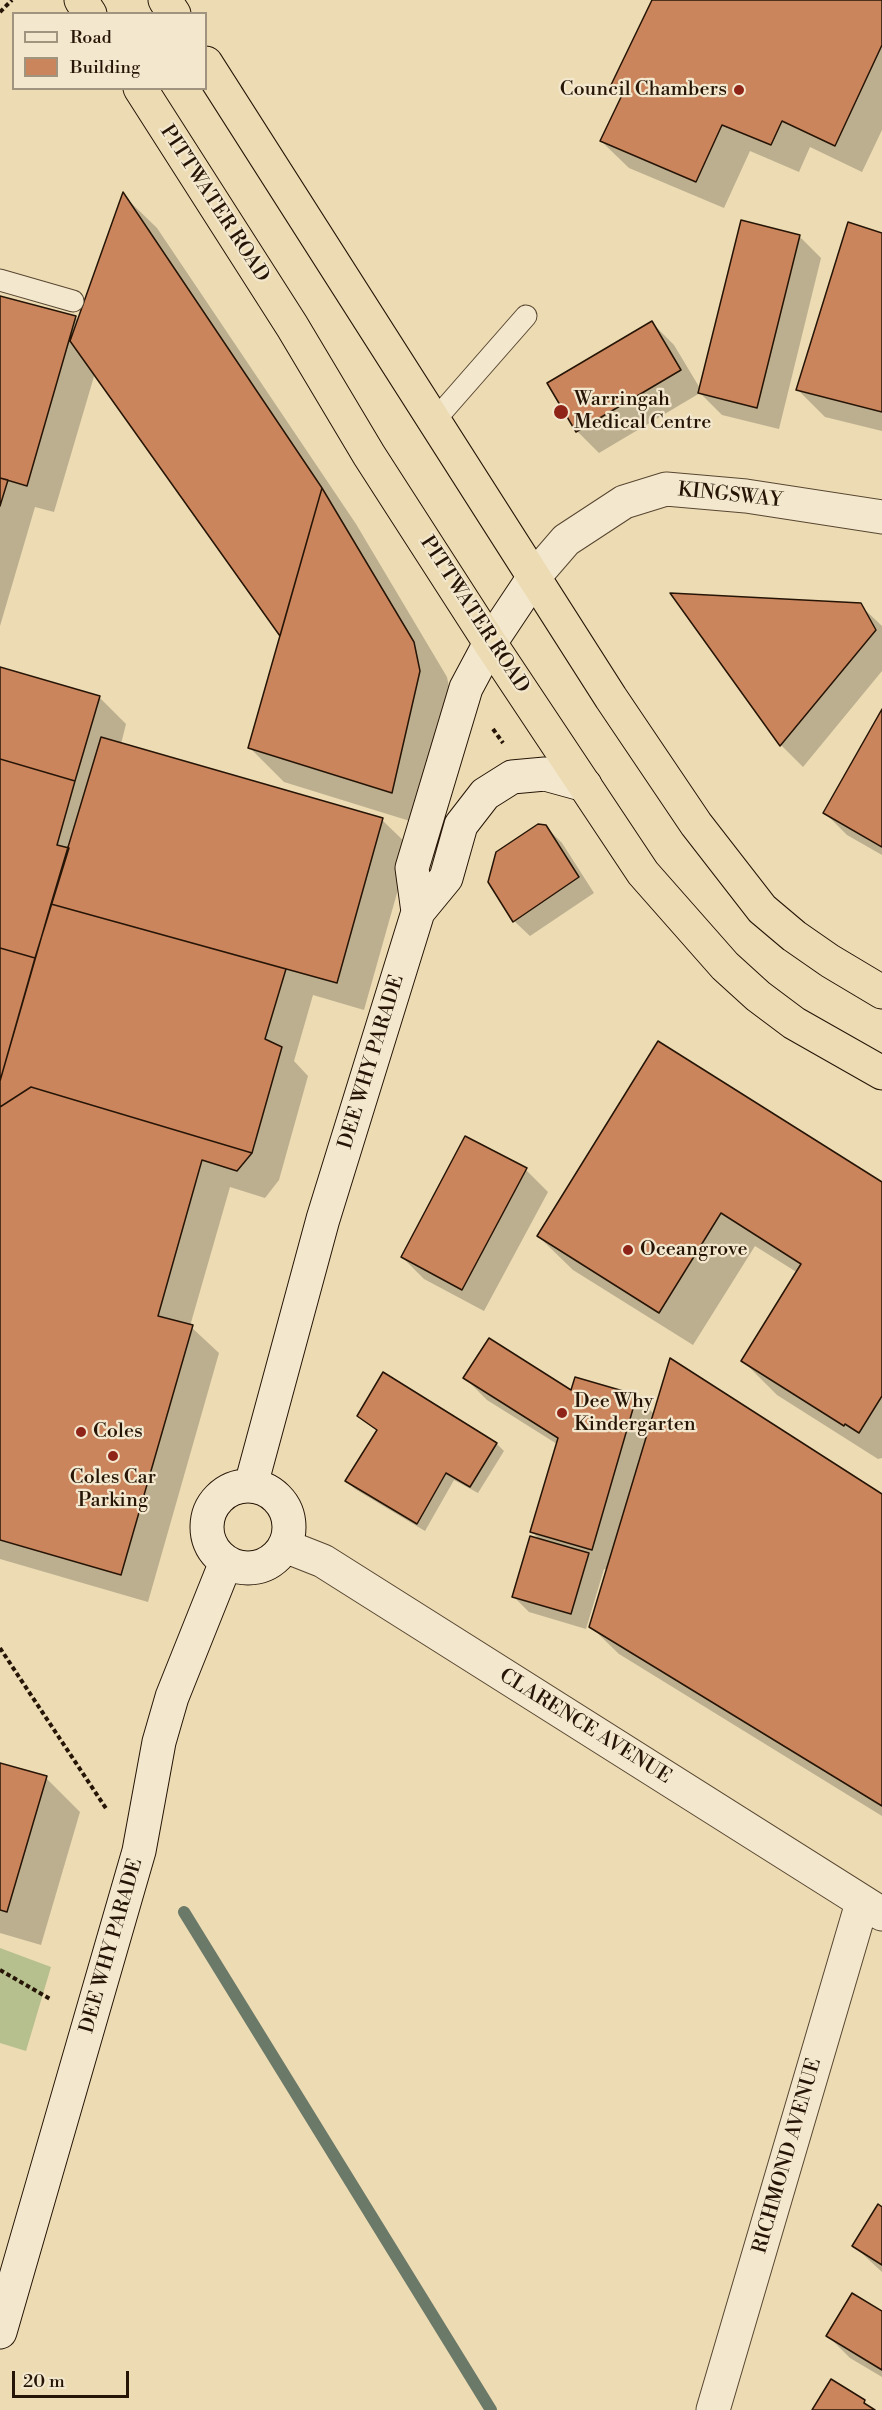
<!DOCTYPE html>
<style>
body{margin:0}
#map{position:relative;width:882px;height:2410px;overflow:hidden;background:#ecdbb3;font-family:"Libre Bodoni",serif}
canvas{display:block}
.legend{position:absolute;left:12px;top:12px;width:195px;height:78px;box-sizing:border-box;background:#f3e8ce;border:2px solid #a1947e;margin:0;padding:8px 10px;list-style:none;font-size:18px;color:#261506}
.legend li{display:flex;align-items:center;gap:12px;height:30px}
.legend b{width:30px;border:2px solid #a1947e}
.scale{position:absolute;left:12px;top:2371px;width:117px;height:27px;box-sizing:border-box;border:3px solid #261506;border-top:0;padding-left:8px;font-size:18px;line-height:21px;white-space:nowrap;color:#261506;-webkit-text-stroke:4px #f3e8ce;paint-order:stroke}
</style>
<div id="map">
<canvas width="882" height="2410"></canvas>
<ul class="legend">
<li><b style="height:8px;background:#f3e8ce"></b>Road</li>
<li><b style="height:16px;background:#cb855d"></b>Building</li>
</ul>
<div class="scale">20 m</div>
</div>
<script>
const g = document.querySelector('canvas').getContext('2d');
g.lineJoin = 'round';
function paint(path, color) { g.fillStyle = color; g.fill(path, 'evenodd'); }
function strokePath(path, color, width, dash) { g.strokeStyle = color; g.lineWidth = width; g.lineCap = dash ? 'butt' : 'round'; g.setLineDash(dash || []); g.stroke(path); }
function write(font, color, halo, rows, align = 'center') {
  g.font = font + ' "Libre Bodoni",serif'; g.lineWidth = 4.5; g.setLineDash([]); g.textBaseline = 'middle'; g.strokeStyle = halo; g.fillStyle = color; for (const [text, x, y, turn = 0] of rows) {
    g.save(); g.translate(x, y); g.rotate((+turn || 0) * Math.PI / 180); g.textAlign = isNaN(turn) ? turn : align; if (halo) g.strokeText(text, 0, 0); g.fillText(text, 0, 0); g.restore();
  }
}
paint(new Path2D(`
 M0,1948L51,1967L26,2051L0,2043Z`), '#b6c08e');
paint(new Path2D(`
 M653,0H882V130L862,172L810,147L799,172L750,151L724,208L629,168L601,141L623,97L612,87Z
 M123,195L157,228L356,524L447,677L453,706L426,826L284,782L250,748L281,635L95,373L54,512L35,507L0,626V297L75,317L79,321Z
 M882,235V431L825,417L797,389Z
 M799,236L821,258L779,429L722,415L700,393L599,453L577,431L652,323L674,345L701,390Z
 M673,595L860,605L882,626V671L803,767L781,745Z
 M0,669L99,697L126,724L121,744L382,820L410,847L364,1010L313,995L294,1061L308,1076L279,1180L265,1198L230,1187L190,1326L219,1353L148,1602L0,1559Z
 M882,712V855L847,835L825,813Z
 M546,827L562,843L594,893L530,936L514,921Z
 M526,1170L548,1192L484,1311L424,1279L402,1257Z
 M882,1184V1458L878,1459L777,1395L743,1361L798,1273L755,1246L693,1345L573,1270L538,1236Z
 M465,1378L572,1392L636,1396L654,1414L882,1496V1816L619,1654L591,1627L608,1570L604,1569L586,1629L529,1612L514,1597L540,1540L532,1532L557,1444L487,1400Z
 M359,1416L497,1444L504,1451L478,1493L454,1480L425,1531L355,1489L347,1481L378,1431Z
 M0,1764L46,1778L80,1812L41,1945L0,1933Z
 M882,2209V2272L854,2246Z
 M882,2313V2377L850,2358L828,2336Z`), '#0003');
strokePath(new Path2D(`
 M184,1912L491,2410`), '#6b7968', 12);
const building = new Path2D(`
 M652,0H882V45L835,146L782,121L771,145L722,125L696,182L600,141L623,93L610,87Z
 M123,192L322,488L280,636L70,341Z
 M741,220L800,235L757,408L698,393Z
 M848,222L882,233V412L796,390Z
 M0,296L76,316L27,486L0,478Z
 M652,321L681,370L576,432L547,383Z
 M0,478L8,480L0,506Z
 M322,488L414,642L420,671L392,793L248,748Z
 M670,593L861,603L876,630L780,746Z
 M0,667L100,696L75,781L0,759Z
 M882,709V847L823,813Z
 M101,737L383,818L337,983L51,904Z
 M0,759L75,781L57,845L69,848L35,958L0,948Z
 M538,824L546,825L579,877L513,922L488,882L496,852Z
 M51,904L286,969L265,1039L282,1047L252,1153L31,1087L0,1107V1081Z
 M0,948L35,958L0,1081Z
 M658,1041L882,1182V1396L859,1433L845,1424L844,1426L741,1361L801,1264L721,1213L659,1313L537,1236Z
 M31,1087L252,1153L237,1171L202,1160L158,1316L193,1325L121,1575L0,1540V1107Z
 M465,1136L527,1168L462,1290L401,1257Z
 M489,1338L571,1390L575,1377L637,1395L592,1550L530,1532L558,1438L463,1378Z
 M670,1358L882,1494V1806L589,1627Z
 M383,1372L497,1443L470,1487L446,1473L417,1524L345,1481L377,1430L357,1416Z
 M530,1536L589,1553L571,1614L512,1597Z
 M0,1763L47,1776L7,1912L0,1910Z
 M878,2204L882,2207V2265L852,2246Z
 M852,2293L882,2311V2370L826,2336Z
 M831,2379L865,2400L864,2403L875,2410H812Z`);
paint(building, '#cb855d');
strokePath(building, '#261506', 1.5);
const service = new Path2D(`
 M0,280L73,301
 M434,421L526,316`);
const minor = new Path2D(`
 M534,577L566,540L624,502L666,489L746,496L882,517
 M285,1546L323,1561L882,1914
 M713,2410L862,1903`);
const secondary = new Path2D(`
 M418,912L446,878L461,825L485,794L512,777L545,774L585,785
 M251,1485L323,1219L418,912L412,868L466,688L490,643L534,577
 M207 1527a41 41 0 1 1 82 0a41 41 0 1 1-82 0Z
 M0,2332L139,1851L159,1742L172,1697L226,1562`);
const trunk = new Path2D(`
 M81,0L90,14
 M165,0L174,14
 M206,63L611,698L696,824L762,909L794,936L830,961L882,992
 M140,88L292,326L369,455L490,643L643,873L725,966L758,996L794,1023L882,1073`);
strokePath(service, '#584631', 23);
strokePath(minor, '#584631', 35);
strokePath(secondary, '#261506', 35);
strokePath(trunk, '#261506', 35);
strokePath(new Path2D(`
 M0,12L12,0
 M493,729L503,743
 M0,1648L107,1810
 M0,1970L50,1999`), '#261506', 4, [4.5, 3]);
strokePath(service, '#f3e8ce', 21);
strokePath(minor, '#f3e8ce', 33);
strokePath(secondary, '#f3e8ce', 33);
strokePath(trunk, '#ecdbb3', 33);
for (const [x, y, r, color] of [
 [739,90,6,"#8f2418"],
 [561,412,8,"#8f2418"],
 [628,1250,6,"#8f2418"],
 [562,1413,6,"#8f2418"],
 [81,1432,6,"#8f2418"],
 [113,1456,6,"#8f2418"]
]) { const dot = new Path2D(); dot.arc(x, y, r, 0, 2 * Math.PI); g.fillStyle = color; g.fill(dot); strokePath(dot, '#f3e8ce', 2); }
write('20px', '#261506', '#f3e8ce', [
 ["Council Chambers",727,90,"right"],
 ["Warringah",574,400],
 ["Medical Centre",574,423],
 ["Oceangrove",640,1250],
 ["Dee Why",574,1402],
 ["Kindergarten",574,1425],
 ["Coles",93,1432],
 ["Coles Car",113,1478,"center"],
 ["Parking",113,1501,"center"]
], 'left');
write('20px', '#261506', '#f3e8ce', [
 ["PITTWATER ROAD",214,204,57],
 ["KINGSWAY",730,496,6],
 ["PITTWATER ROAD",474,615,57],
 ["DEE WHY PARADE",372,1062,-73],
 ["CLARENCE AVENUE",585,1727,32],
 ["DEE WHY PARADE",112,1946,-74],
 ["RICHMOND AVENUE",788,2156,-74]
]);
</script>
